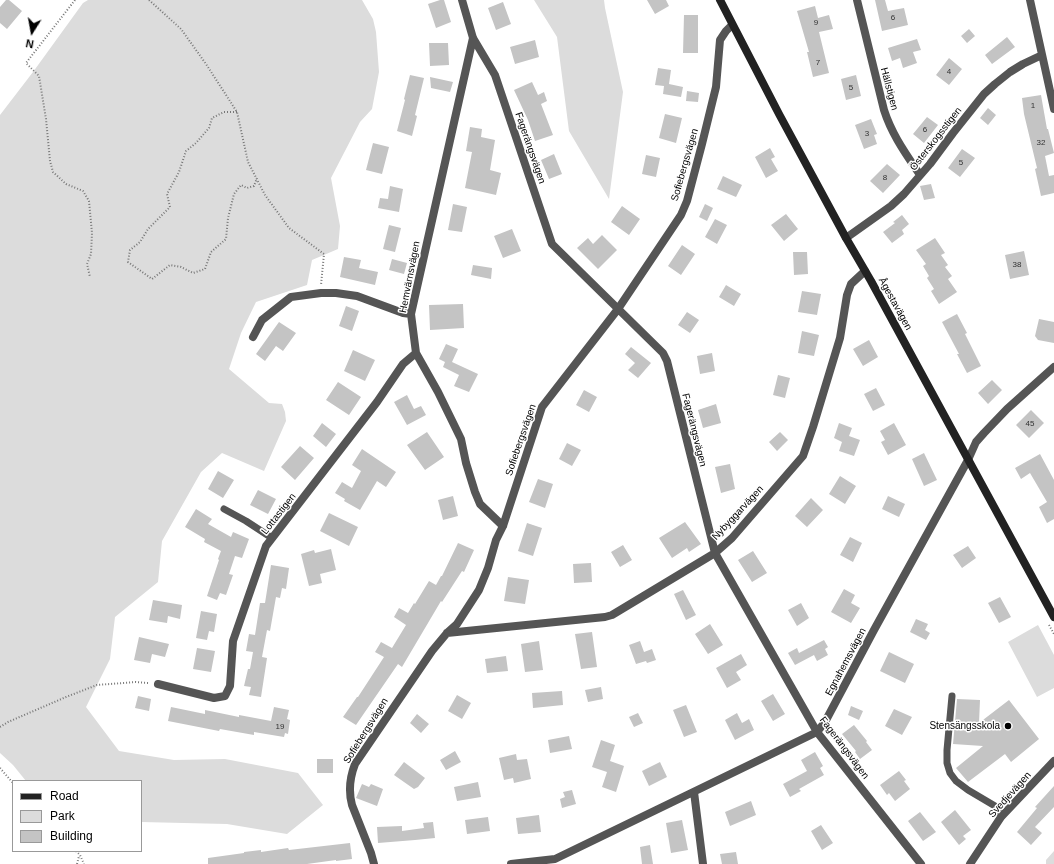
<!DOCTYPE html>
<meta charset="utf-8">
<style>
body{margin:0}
#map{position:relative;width:1054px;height:864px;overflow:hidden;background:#fff;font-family:Arial,sans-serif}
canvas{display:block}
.legend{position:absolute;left:12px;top:780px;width:130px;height:72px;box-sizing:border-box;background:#fff;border:1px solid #999;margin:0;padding:5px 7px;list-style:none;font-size:12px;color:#000}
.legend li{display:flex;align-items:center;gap:8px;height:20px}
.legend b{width:20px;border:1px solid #999}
.north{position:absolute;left:12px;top:12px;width:40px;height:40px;-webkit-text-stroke:3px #fff;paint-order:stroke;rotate:191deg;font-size:11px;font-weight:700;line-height:16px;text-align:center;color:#000}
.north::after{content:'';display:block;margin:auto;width:14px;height:18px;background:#000;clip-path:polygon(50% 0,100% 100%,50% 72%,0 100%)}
</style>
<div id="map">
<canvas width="1054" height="864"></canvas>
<ul class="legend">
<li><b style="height:5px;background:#222"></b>Road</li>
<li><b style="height:11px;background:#dcdcdc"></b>Park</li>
<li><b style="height:11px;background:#c4c4c4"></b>Building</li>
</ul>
<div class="north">N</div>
</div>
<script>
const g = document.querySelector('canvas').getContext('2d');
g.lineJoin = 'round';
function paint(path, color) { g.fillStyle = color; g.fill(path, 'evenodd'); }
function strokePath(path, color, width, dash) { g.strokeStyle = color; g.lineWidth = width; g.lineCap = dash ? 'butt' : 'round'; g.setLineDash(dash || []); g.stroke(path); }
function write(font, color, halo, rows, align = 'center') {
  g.font = font + ' Arial,sans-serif'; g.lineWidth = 3; g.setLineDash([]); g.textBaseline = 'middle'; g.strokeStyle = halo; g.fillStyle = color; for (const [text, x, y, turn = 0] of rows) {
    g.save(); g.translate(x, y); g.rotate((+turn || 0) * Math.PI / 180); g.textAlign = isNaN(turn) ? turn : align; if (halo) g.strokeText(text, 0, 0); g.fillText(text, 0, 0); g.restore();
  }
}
paint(new Path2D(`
 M88,0H362L373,19L376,32L379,72L372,109L360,122L331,178L340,226L338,249L312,260L307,285L256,302L241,333L229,369L269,403L282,404L285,412L286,421L264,471L222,453L201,472L162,541L158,582L115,617L110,659L86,707L119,751L174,760L225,759L298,773L323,805L287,834L227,824L141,822V781H26L13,765L0,753V115L33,72L83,3Z
 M534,0H604L605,8L623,92L609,199L569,131L557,37Z
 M1038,625L1054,655V688L1037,697L1008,642Z
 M1054,851V864H1046V860Z`), '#dcdcdc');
paint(new Path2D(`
 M6,0H9L22,11L7,29L0,23V7Z
 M440,0H444L451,22L436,28L428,4Z
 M647,0H666L669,6L655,14Z
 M875,0H885L888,11L904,8L908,25L882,31Z
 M503,2L511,24L496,30L488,8Z
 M815,6L818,18L829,15L833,29L819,32L829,73L813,77L807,52H809L797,11Z
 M684,15H698V53H683Z
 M969,29L975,36L967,43L961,36Z
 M1007,37L1015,47L992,64L985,55Z
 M917,39L921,50L913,52L917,63L903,68L900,58L892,61L888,48Z
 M535,40L539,57L515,64L510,47Z
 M429,43H448L449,65L430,66Z
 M949,58L962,69L949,85L936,75Z
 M658,68L671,70L669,84L683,87L681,97L663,94L664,86L655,85Z
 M410,75L424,78L415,115L417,116L412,136L397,131L405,100L404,99Z
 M856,75L861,96L846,100L841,79Z
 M430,77L453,82L450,92L431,88Z
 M532,82L538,95L544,92L547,101L541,104L553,135L535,141L528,120L514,90Z
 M687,91L699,93L698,102L686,101Z
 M1041,95L1047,129H1048L1054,153L1045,156L1049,176L1054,175V193L1041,196L1035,169L1037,168L1024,114L1022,98Z
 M988,108L996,115L988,125L980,118Z
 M665,114L682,118L676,143L659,138Z
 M927,117L938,125L924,143L913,134Z
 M871,119L877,134L874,135L877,144L864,149L855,125Z
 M470,127L482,129L481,137L495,140L490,170L501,173L496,195L465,188L472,152L466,151Z
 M373,143L389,147L382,174L366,170Z
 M770,148L775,157L771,159L778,171L766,178L755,157Z
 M962,149L975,158L960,177L948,168Z
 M554,154L562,174L549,179L541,160Z
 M646,155L660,158L656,177L642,174Z
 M887,164L900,175L883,193L870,181Z
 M723,176L742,185L736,197L717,189Z
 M931,184L935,198L924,200L920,186Z
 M390,186L403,189L399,212L378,208L380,198L388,199Z
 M453,204L467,207L462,232L448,230Z
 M705,204L713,208L707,221L699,217Z
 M622,206L640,219L629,235L611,222Z
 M786,214L798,229L784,241L771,225Z
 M902,215L909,224L902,230L904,234L892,243L883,232L895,223L893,222Z
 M715,219L727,225L717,244L705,237Z
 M389,225L401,228L395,252L383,249Z
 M512,229L521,251L503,258L494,236Z
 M602,235L617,250L598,269L577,248L588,238L593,244Z
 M935,238L945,253L941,255L948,265L945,267L952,276L948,279L957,292L939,304L931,291L934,289L927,278L929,276L923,266L926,264L916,250Z
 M682,245L695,254L681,275L668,266Z
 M1024,251L1029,275L1010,279L1005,255Z
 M793,252H807L808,274L794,275Z
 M344,257L361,260L359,268L378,272L375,285L340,277Z
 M392,259L407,263L404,274L389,270Z
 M473,265L492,268L491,279L471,275Z
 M726,285L741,294L734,306L719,297Z
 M802,291L821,294L817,315L798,312Z
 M463,304L464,328L430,330L429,305Z
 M346,306L359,311L352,331L339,326Z
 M687,312L699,320L690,333L678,325Z
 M957,314L967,333L965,334L981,366L967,373L957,354H959L942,322Z
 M1039,319L1054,322V343L1038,340L1035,336Z
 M279,322L296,333L283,351L276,346L265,361L256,354Z
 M802,331L819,335L814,356L798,353Z
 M869,340L878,357L863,366L853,349Z
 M446,344L458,349L452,362L478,374L469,392L454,386L459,375L443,367L445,362L439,359Z
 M631,347L651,363L638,378L628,370L635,363L625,354Z
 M353,350L375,360L365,381L344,371Z
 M712,353L715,371L700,374L697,356Z
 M778,375L790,378L785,398L773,395Z
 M992,380L1002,390L988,404L978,393Z
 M338,382L361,397L349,415L326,400Z
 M876,388L885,405L873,411L864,394Z
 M584,390L597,397L589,412L576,405Z
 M407,395L414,409L421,406L426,415L407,425L394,402Z
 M716,404L721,423L703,428L698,410Z
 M1031,410L1044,423L1029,438L1016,425Z
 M322,423L336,434L326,447L313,436Z
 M839,423L852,428L849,436L860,440L854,456L839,451L842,442L834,438Z
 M894,423L906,445L888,455L881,442L885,440L880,431Z
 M427,432L444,457L425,470L407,445Z
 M780,432L788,440L777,451L769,442Z
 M567,443L581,450L572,466L559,459Z
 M300,446L314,458L295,480L281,467Z
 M362,449L396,472L386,487L377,481L360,510L344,501L345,499L335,493L342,482L352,488L361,471L352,465Z
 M924,453L937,480L924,486L912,459Z
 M1040,454L1054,480V519L1047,523L1039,507L1047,502L1030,473L1021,479L1015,468Z
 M730,464L735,489L721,493L715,467Z
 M218,471L234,480L223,498L208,489Z
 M840,476L856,486L845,504L829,494Z
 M538,479L553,484L545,508L529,502Z
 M258,490L276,499L268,514L250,505Z
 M453,496L458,516L443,520L438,500Z
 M888,496L905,504L899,517L882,509Z
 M811,498L823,510L807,527L795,516Z
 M196,509L212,519L208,524L231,537L233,532L249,539L242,558L235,556L229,574L233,575L226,595L220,593L217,600L207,596L219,560L218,559L221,551L204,542L205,539L185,527Z
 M329,513L358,527L349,546L320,531Z
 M685,522L701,544L689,552L687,548L672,558L659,538Z
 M527,523L542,528L533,556L518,551Z
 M850,537L862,543L853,562L840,555Z
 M458,543L474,550L464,572L462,571L442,602L441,601L402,667L398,664L356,725L343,717L357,697H358L384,657L375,652L381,642L392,648L406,625L394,617L399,608L408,613L414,603L415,604L429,581L436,585L441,576H442Z
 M623,545L632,560L620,567L611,552Z
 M968,546L976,558L962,568L953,555Z
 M331,549L336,570L320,574L322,583L309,586L301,554L314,550L315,553Z
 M753,551L767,573L752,582L738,560Z
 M591,563L592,582L574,583L573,564Z
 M271,565L289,568L286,589L282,588L280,598L276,597L270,631L267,630L262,657L267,658L261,697L249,695L251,687L244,686L248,669H250L253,652L246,651L249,634L255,635L260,603H265Z
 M508,577L529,580L525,604L504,601Z
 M844,589L855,595L851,603L860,608L851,623L831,612Z
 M683,590L696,615L686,620L674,594Z
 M1000,597L1011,617L999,623L988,603Z
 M153,600L182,605L180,619L168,616L167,623L149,620Z
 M801,603L809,618L797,626L788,610Z
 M201,611L217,614L214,632L209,631L207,640L196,638Z
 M916,619L928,624L925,630L930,633L926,640L910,632Z
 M710,624L723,645L708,654L695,634Z
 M592,632L597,667L581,669L575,634Z
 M139,637L169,644L165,657L152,654L150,663L134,660Z
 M824,640L828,647L825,649L828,655L817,661L814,655L795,665L788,653L797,648L799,653Z
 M539,641L543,670L525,672L521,644Z
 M640,641L644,652L652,649L656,660L647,663L646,661L636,664L629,645Z
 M197,648L215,651L211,672L193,669Z
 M889,652L914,664L905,683L880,671Z
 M741,654L747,665L736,672L741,680L727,688L716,668Z
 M506,656L508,671L487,673L485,659Z
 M601,687L603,699L588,702L585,690Z
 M562,691L563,705L533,708L532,693Z
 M773,694L785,714L773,721L761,701Z
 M457,695L471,703L462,719L448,711Z
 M138,696L151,699L149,711L135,708Z
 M957,699L980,700L979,723L1009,700L1039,739L1011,762L1005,754L968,782L956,768L983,746L953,744Z
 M686,705L697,732L684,737L673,710Z
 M851,706L863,711L859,720L848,715Z
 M171,707L205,714V710L239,717V715L271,721L274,707L289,710L287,719L290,720L288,734L285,733L284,737L254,732V735L220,729L219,731L168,721Z
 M894,709L912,717L902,735L885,726Z
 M638,713L643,723L634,727L629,717Z
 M737,713L742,723L749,719L754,730L735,740L725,720Z
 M417,714L429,724L421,733L410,723Z
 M854,725L867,741L866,742L872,750L860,759L855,752L856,751L842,734Z
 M569,736L572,749L550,753L548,740Z
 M601,740L615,745L610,761L624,766L616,792L602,787L607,772L592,767Z
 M455,751L461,762L446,770L440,760Z
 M815,752L823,766L820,768L824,775L799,789L801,791L790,797L783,784L807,771L801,760Z
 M516,754L517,760L527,759L531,779L514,783L513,778L504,780L499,758Z
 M317,759H333V773H317Z
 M404,762L425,778L418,787L414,789L394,775Z
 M660,762L667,777L649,786L642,771Z
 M899,771L906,780L904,781L910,789L895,801L889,793L887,795L880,785Z
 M478,782L481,797L457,801L454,787Z
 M362,784L369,787L371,784L383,789L377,806L356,798Z
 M1054,786V807L1035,827L1042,833L1031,845L1017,832L1037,808L1035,807Z
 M572,790L576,804L562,808L560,799L565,797L563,792Z
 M751,801L756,815L730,826L725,812Z
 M955,810L971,830L963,836L966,839L959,845L941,822Z
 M920,812L936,832L923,841L908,821Z
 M539,815L541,832L518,834L516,818Z
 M488,817L490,831L467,834L465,820Z
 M682,820L688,850L671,853L666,823Z
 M433,822L435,838L415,840L378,843L377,827L402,826V831L424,828L423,823Z
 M821,825L833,843L822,850L811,831Z
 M350,843L352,859L336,861V860L307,864H208V858L244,853V852L261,850V852L288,848L289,850Z
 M650,845L653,864H642L640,847Z
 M736,852L738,864H722L720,854Z`), '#c4c4c4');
strokePath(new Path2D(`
 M75,0L26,63L39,76L46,119L50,161L53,172L66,184L83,191L89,201L92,233L91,254L87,264L90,277
 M149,0L181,29L206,64L237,112L248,162L265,195L289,228L324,254L321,285
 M237,112H224L212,118L209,128L196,143L186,151L179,172L167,194L170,207L148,229L140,242L130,250L128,262L152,279L170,265L181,267L193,273L205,269L211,252L226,239L228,218L234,194L241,185L247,188L254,186L257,178
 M1049,625L1054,634
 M0,727L8,722L66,697L97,685L136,682L148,683
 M0,768L13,783
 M76,851L80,855L84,864
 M77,864L79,856`), '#777', 2, [1, 2]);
strokePath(new Path2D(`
 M224,509L246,521L272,538
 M952,696L947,750V763L950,773L956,781L968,790L995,806L1001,817`), '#555', 7);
strokePath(new Path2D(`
 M462,0L473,38L495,75L552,244L663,353L667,361L715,553L817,732L921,864
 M857,0L884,110C892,135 906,154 920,175
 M1030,0L1054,109
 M473,38L411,314L416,353L438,392L461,439L466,463L475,492L480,504L503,526
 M846,238L891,206L904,194L930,164L953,133L984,94L995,84L1010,72L1023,64L1042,55
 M253,337L262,320L291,297L321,293H336L357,296L403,313L411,314
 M447,633L605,617L612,615L715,553L732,538L803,456L813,427L840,338L847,295L851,284L865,271
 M158,684L214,698L225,696L230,686L233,641L266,546L377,402L403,364L416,353
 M694,792L703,864
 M374,864L371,853L352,805C348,790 350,777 355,764L432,651L447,633L457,624L479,590L488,568L496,540L503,526L542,407L618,309L681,215L687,201L702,144L716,87L720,40L726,31L732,25
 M511,864L555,859L817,732L825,722L874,630L968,460L976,442L984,433L1007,409L1054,367
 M970,864L1001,817L1054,761`), '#555', 8);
strokePath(new Path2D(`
 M720,0L779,114L846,238L871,281L1054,617`), '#222', 8);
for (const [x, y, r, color] of [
 [1008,726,4,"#000"]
]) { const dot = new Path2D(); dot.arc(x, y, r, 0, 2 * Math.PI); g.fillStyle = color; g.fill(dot); strokePath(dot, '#fff', 1.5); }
write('8px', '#313131', null, [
 ["6",893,18],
 ["9",816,23],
 ["7",818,63],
 ["4",949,72],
 ["5",851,88],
 ["1",1033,106],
 ["6",925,130],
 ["3",867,134],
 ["32",1041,143],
 ["5",961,163],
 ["8",885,178],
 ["38",1017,265],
 ["45",1030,424],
 ["19",280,727]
]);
write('10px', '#000', '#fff', [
 ["Hällstigen",889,89,75],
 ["Österskogsstigen",936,139,-52],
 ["Fagerängsvägen",530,148,71],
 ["Sofiebergsvägen",685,165,-74],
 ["Hemvärnsvägen",410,277,-79],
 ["Ågestavägen",895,304,61],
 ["Fagerängsvägen",694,430,76],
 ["Sofiebergsvägen",521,440,-71],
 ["Nybyggarvägen",738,513,-47],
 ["Lottastigen",279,514,-52],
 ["Egnahemsvägen",846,662,-62],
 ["Sofiebergsvägen",366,731,-58],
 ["Fagerängsvägen",844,748,53],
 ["Svedjevägen",1010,795,-48]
]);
write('10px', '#000', '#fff', [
 ["Stensängsskola",1000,726]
], 'right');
</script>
